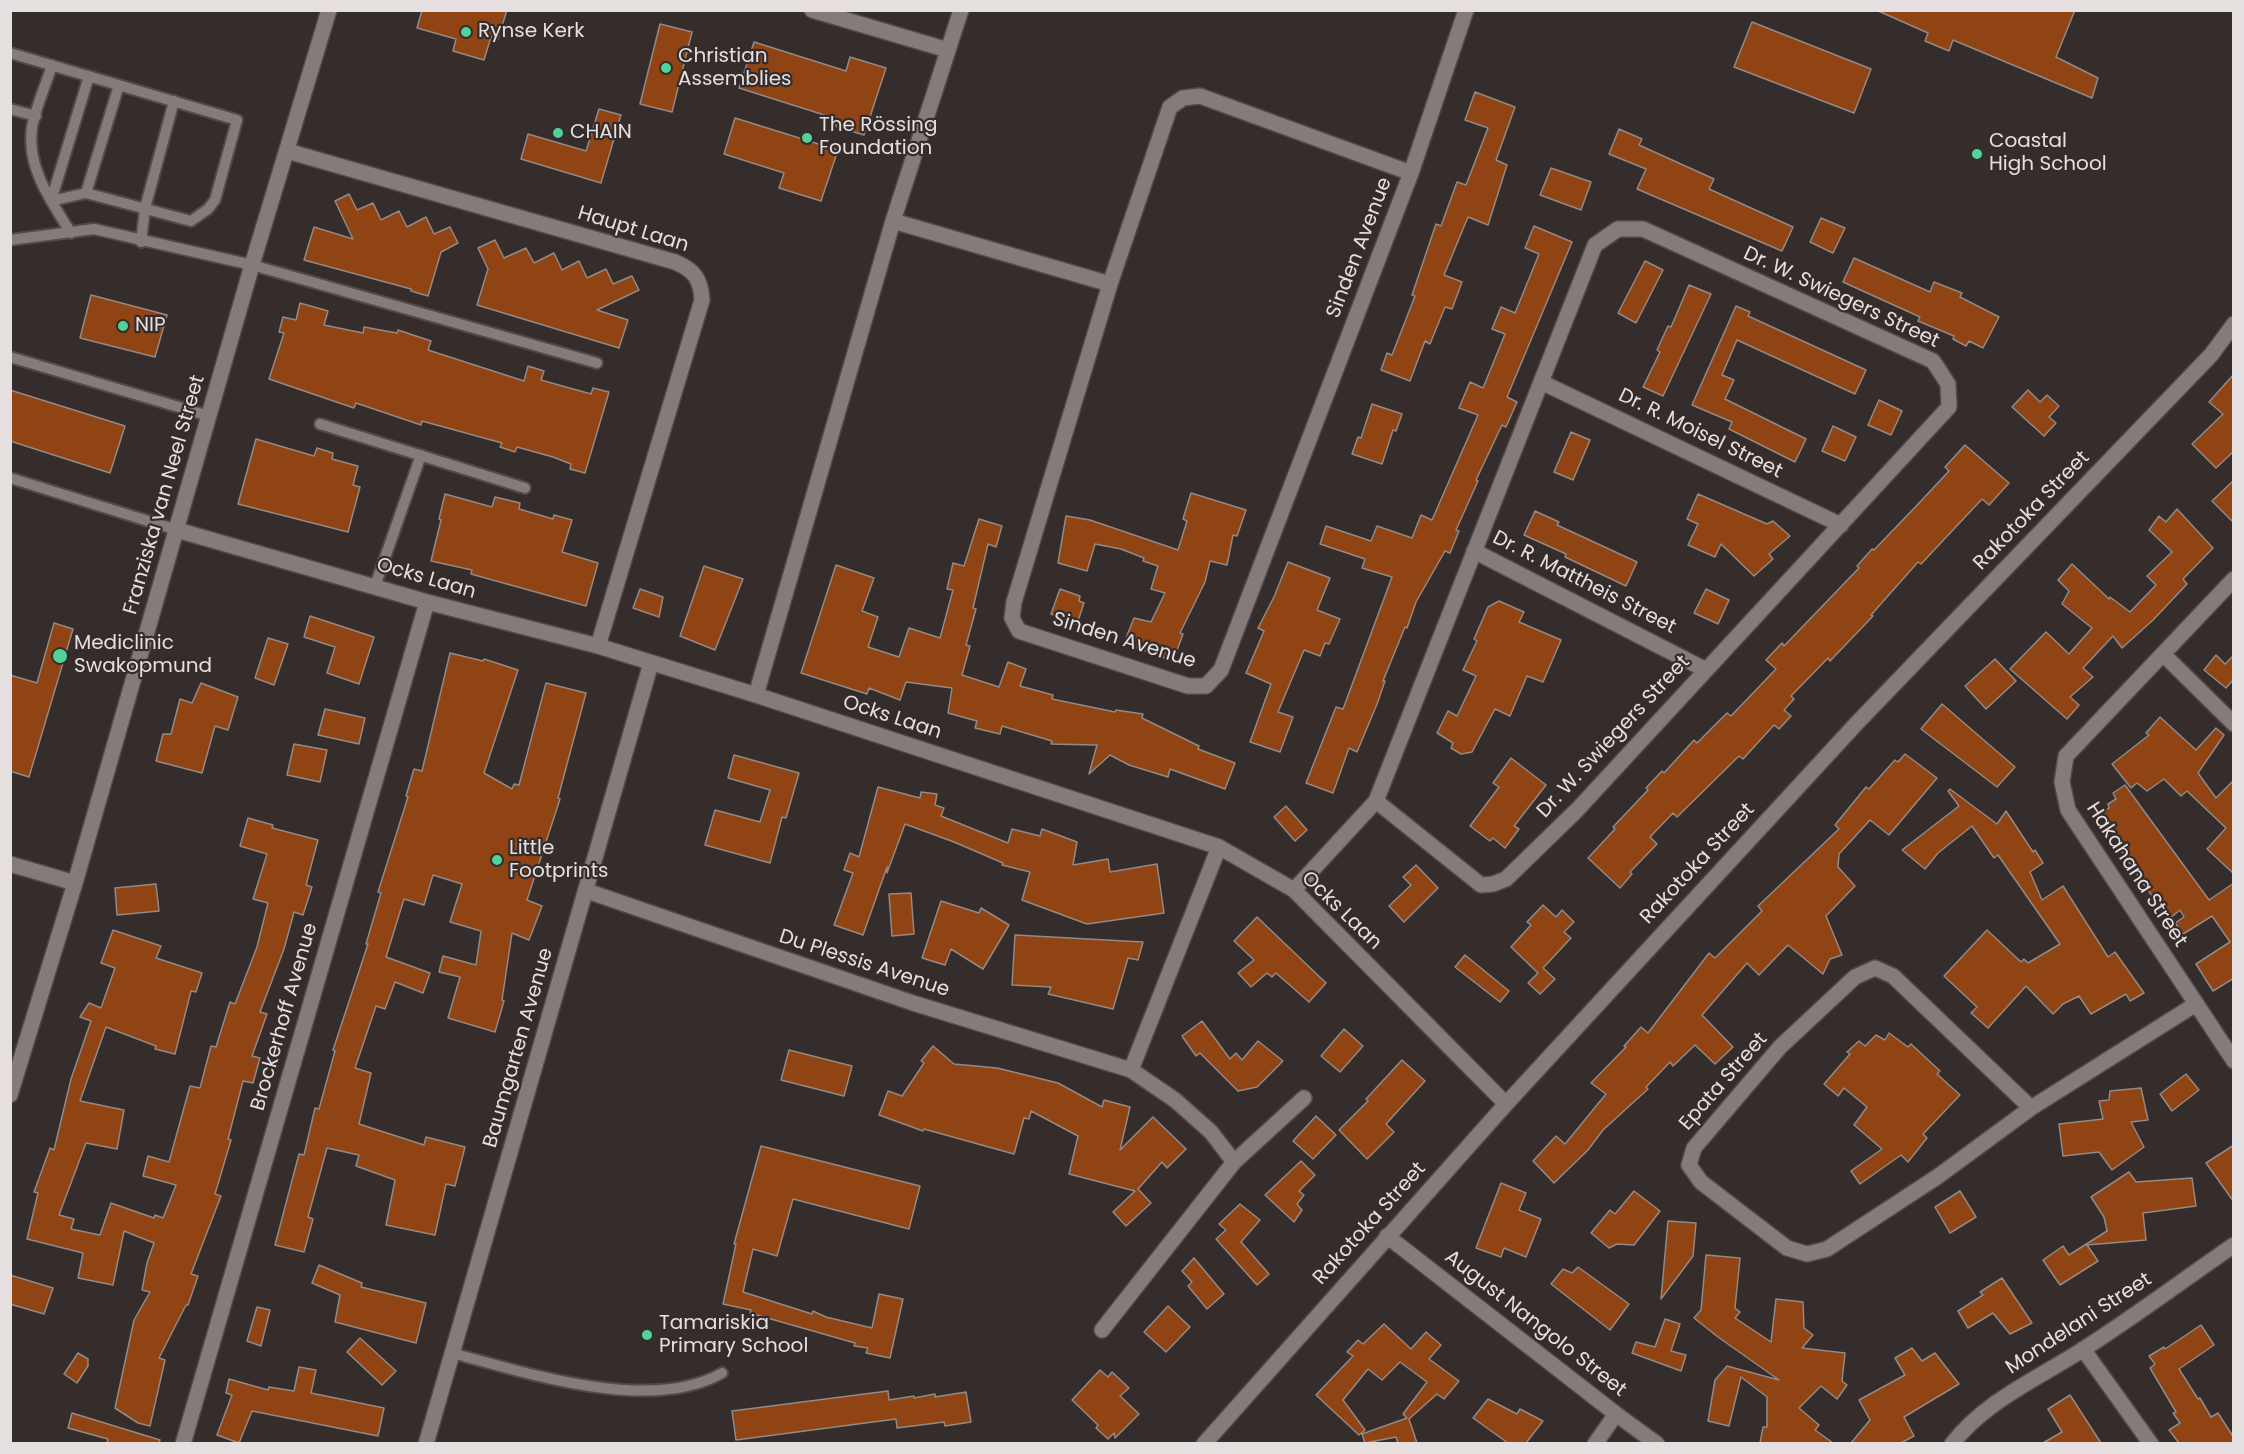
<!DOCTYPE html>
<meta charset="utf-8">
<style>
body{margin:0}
#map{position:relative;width:2244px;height:1454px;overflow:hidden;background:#352c2c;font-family:Poppins,sans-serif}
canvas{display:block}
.frame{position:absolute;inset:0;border:12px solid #e5dfdf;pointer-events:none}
</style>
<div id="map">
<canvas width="2244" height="1454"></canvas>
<div class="frame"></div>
</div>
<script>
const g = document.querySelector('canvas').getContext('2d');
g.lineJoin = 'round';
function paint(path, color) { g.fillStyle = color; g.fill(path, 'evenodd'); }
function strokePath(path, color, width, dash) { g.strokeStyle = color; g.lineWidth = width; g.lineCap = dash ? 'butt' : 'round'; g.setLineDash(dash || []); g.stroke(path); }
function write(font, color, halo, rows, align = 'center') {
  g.font = font + ' Poppins,sans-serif'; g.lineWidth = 4.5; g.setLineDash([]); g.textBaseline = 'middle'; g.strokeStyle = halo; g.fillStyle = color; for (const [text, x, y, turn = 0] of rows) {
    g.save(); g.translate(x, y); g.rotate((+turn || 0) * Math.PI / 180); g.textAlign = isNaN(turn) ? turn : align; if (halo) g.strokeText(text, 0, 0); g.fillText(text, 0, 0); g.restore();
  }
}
const building = new Path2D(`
 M422,10H507L498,39L491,37L484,60L453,51L456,39L417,28Z
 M1876,10H2075L2056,57L2098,78L2092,98L1953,40L1949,51L1925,41L1928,33Z
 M1752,22L1871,69L1854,113L1734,67Z
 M660,24L692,32L672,112L640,104Z
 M754,42L846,71L850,57L886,68L864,135L835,126L837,119L739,88Z
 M1475,92L1515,107L1496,160L1507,165L1488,225L1468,217L1444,275L1462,282L1452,309L1445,307L1430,344L1425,341L1410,381L1381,370L1387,353L1392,355L1415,296L1412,295L1436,224L1441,226L1457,182L1466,185L1488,128L1465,120Z
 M599,109L621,115L601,183L521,159L528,134L586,151Z
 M735,118L838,150L821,201L779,188L784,173L724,154Z
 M1619,129L1642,139L1639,145L1714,179L1709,189L1793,227L1782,251L1637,189L1646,169L1609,154Z
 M1551,168L1591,182L1581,210L1540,195Z
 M349,194L357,210L373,203L381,220L399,211L407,227L426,217L434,234L450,227L458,243L441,252L428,296L411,291V289L304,260L314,227L353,239L335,201Z
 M1821,218L1845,228L1833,253L1810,242Z
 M1534,226L1572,242L1507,397L1517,402L1506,427L1502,425L1476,480L1478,481L1456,530L1459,531L1450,553L1445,551L1416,602L1407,628L1405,627L1383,681H1385L1377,704L1357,752L1349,748L1333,793L1306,783L1336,707L1343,709L1392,577L1362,568L1365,559L1320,544L1326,526L1371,541L1377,526L1412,538L1421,515L1432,520L1478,415L1459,408L1470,382L1483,388L1505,334L1492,329L1501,307L1515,313L1539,254L1525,248Z
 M495,240L504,258L526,248L534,263L554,253L562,270L579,261L587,278L606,269L613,284L632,276L639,290L597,310L628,320L619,348L477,305L488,269L478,248Z
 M1854,258L1930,292L1934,282L1962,293L1960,297L1999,317L1983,348L1969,341L1966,346L1953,339L1954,336L1918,321L1920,317L1843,282Z
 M1645,261L1663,270L1636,323L1618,313Z
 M1689,285L1711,294L1663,396L1643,387L1660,352L1657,350L1668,326L1671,327Z
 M91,295L167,315L155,357L80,338Z
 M300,303L328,311L324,325L363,333L364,327L397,333L398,330L431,341L428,350L524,381L528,366L544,371L541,380L591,394L593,388L609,392L585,473L570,469L571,464L553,457L517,447L515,452L500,447L502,443L422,421L421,425L356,403L354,408L269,379L284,333L279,332L283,317L296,320Z
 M1736,306L1750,312L1748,316L1866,370L1855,394L1737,340L1722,375L1734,380L1725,399L1806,439L1795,462L1729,429L1732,422L1692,405Z
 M2234,374V451L2216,468L2192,444L2223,414L2209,402Z
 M10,390L125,426L110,473L10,441Z
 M2028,390L2040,402L2047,395L2059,406L2049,417L2056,423L2044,436L2012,407Z
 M1879,400L1902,411L1891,435L1868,425Z
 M1372,404L1402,414L1396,431L1393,430L1382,464L1352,454L1358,437L1361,438Z
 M1833,426L1856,437L1845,461L1822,451Z
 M1571,432L1590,440L1573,480L1554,472Z
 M256,439L314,456L317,448L333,453L332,459L358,466L353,485L360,487L348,532L238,504Z
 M1965,445L2009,483L1989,505L1982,499L1921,564L1918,562L1871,615L1873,616L1830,661L1828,658L1791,696L1794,699L1784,710L1791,716L1779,729L1774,725L1743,759L1739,756L1677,817L1673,813L1650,837L1657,844L1630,872L1632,874L1620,888L1588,858L1615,829L1613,827L1648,790L1646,788L1662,771L1664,773L1694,740L1697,743L1727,713L1731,716L1776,669L1766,660L1782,643L1784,646L1859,568L1857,566L1872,549L1874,550L1921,501L1949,471L1945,467Z
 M2234,480V523L2212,501Z
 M1191,493L1246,510L1237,536L1233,535L1227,565L1210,561L1205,582L1180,633L1183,634L1173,661L1124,643L1134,618L1151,622L1165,593L1151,589L1158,566L1143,561L1144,558L1121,549L1095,544L1087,571L1058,563L1066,516L1090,520L1178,550L1187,521L1183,519Z
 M445,494L492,507L495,497L520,503L519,509L553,519L554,515L572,520L562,552L598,563L586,606L471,574L472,570L431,561L441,520L439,519Z
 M1698,494L1767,524L1773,521L1790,536L1769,554L1773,559L1754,576L1721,544L1715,557L1688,545L1698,524L1687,519Z
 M2177,509L2213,548L2183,579L2187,584L2153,620L2122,648L2113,636L2083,668L2093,677L2070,697L2079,705L2067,719L2010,669L2046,632L2069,654L2092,628L2062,604L2069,591L2058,580L2072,564L2109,599L2110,597L2130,612L2156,585L2147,576L2172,552L2149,530L2159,516L2166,522Z
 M1535,511L1559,522L1557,525L1637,562L1626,586L1565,557L1566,554L1524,535Z
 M979,519L1002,526L996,547L988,544L973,608L976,609L966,645L970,646L962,675L999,687L1008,662L1026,669L1020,686L1053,695L1052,699L1115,712L1116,710L1143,714L1142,718L1199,746L1198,749L1235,763L1225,789L1170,769L1168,777L1129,765L1110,755L1089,774L1097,745L1051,744L1052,741L1002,726L1000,734L975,728L977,721L948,713L952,688L906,682L900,700L869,688L867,694L801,673L836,565L874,578L862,611L878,617L868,647L899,657L909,628L940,638L953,590L947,589L953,563L964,566Z
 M1288,562L1330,578L1317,610L1340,619L1329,644L1325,643L1320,656L1304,650L1278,712L1293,717L1280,752L1250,742L1271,684L1246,673L1264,631L1258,628L1274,597Z
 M704,566L743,579L715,650L680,636Z
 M640,589L663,597L659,617L633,608Z
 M1060,589L1080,596L1079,601L1084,603L1077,624L1051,614Z
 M1706,589L1729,600L1718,624L1694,613Z
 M1499,601L1524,612L1519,622L1561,640L1543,682L1527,676L1510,716L1495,709L1472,752L1461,754L1451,748L1453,743L1437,733L1448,711L1457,716L1476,676L1463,670L1477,641L1474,639L1488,607Z
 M310,616L374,637L359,684L327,673L335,647L304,637Z
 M54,623L73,629L29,777L10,771V675L37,683Z
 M268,638L288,644L274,685L255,678Z
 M450,653L483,661L484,659L518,670L484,773L512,789L514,784L519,785L546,683L586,693L558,798L560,799L527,900L542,906L529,940L512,933L502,1000L504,1001L495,1032L448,1018L460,977L439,972L443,956L476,965L481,931L450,922L462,884L433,875L424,905L404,899L386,957L430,973L423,993L395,982L385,1009L376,1006L355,1068L371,1073L359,1124L424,1145L426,1137L465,1147L455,1186L446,1184L435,1235L386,1225L395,1180L356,1166L359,1155L327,1148L308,1217L313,1219L304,1252L275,1245L299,1154L304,1155L315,1108L319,1109L335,1051L333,1050L368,944H366L381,893L378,892L408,797L406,796L414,769L422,771Z
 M2216,655L2225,664L2234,655V679L2226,688L2204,670Z
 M1995,659L2016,681L1986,709L1965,686Z
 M201,683L238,697L228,730L215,726L202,773L156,761L163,734H171L180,699L192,703Z
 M1942,704L2015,767L1997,787L1921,729Z
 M325,709L365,718L359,744L318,735Z
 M2160,717L2196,750L2216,728L2224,735L2198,773L2216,798L2234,780V874L2207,849L2226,828L2187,791L2181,796L2164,779L2147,791L2137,783L2131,788L2112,764L2149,735L2146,733Z
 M294,744L327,750L320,782L287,775Z
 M1905,754L1937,778L1889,835L1870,820L1839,854L1838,867L1855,886L1826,916L1842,955L1830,959L1823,974L1788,945L1759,975L1747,963L1702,1015L1733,1047L1715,1064L1695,1045L1673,1066L1670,1062L1646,1087L1648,1089L1603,1130L1588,1150L1554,1183L1533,1161L1556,1136L1565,1144L1606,1094L1591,1083L1626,1047L1624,1046L1641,1027L1648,1033L1709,953L1715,958L1762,911L1758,906L1839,829L1835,825L1866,787L1869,789L1895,760L1898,762Z
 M734,755L799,773L786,818L782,817L770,863L705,845L715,810L760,822L770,790L728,778Z
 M1511,758L1546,785L1514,826L1519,829L1505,848L1493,838L1490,841L1470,826L1499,787L1493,783Z
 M2125,785L2209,900L2234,883V978L2213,991L2196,964L2230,942L2212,916L2183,934L2175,923L2184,917L2180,910L2169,919L2147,889L2118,846L2123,843L2102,813L2109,808L2108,804L2116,799L2113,793Z
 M878,787L920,798L921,792L937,794L935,805L944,808L941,816L1008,843L1012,829L1040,836L1042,829L1077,842L1073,865L1108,859L1110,872L1157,864L1164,913L1087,924L1022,900L1030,872L1002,865L1003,863L954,842L905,824L887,873V867L863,935L834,925L853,873L844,870L850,853L859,857Z
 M1950,789L1997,824L2006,811L2033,852L2035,850L2043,863L2030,872L2042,900L2063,886L2108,957L2115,952L2144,993L2130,1001L2126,994L2091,1014L2079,996L2063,1004L2053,1014L2026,986L1988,1028L1971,1013L1977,1007L1944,976L1987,930L2021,962L2024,959L2028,963L2060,944L1998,855L1994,858L1972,826L1938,853L1925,869L1902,850L1959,806L1948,791Z
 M1286,806L1307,830L1295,841L1274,817Z
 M248,818L273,825L272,828L318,840L306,885L312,887L303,915L294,912L284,949L260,1012L267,1014L252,1056L260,1058L253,1083L243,1081L228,1139L231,1140L215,1194L221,1196L191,1274L198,1276L188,1305H186L159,1358L165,1360L150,1426L138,1423L115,1408L134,1320L150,1292L142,1290L147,1263L154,1243L124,1231L113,1285L78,1278L83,1253L27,1239L38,1193L34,1192L50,1148L54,1150L71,1079L91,1021L80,1017L89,1003L101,1008L115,968L101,963L113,930L161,946L156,958L202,973L196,992L191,991L175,1054L155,1049L156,1046L106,1027L80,1101L124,1110L117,1149L86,1143L59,1215L74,1219L71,1229L100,1235L111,1203L154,1218L155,1215L163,1218L176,1185L143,1176L148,1156L169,1162L190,1086L200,1088L211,1046L216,1047L230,1002L235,1004L257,947L268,903L253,899L267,854L240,846Z
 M1416,865L1438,888L1404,922L1389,906L1411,885L1403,877Z
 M156,884L159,911L117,915L115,888Z
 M911,893L914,934L892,936L889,894Z
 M941,901L979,913L981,908L1009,925L983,969L951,949L945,965L922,958Z
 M1543,905L1556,917L1562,910L1574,922L1564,932L1571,938L1543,968L1555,979L1540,994L1528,983L1538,973L1511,947L1531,925L1527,922Z
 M1257,917L1326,983L1309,1002L1276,973L1272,977L1267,973L1251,987L1238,973L1254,960L1234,941Z
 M1015,935L1143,942L1138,960L1128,958L1113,1009L1048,994L1051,987L1012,985Z
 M1465,955L1509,991L1500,1002L1455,967Z
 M1202,1021L1230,1059L1236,1053L1242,1060L1258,1041L1283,1061L1257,1087L1238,1091L1200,1053L1196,1056L1182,1036Z
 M1344,1029L1363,1046L1340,1072L1321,1056Z
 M1889,1033L1908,1047L1911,1044L1940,1071L1937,1074L1960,1095L1923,1134L1927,1138L1908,1162L1901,1155L1860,1184L1851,1171L1882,1149L1854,1125L1867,1107L1844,1088L1838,1096L1824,1084L1850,1054L1847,1052L1859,1041L1865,1046L1876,1035L1885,1040Z
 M933,1046L954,1064L997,1068L1058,1083L1102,1107L1104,1100L1130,1107L1120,1150L1153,1117L1186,1149L1167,1168L1162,1162L1138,1189L1151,1203L1126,1226L1113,1212L1135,1191L1069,1174L1078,1136L1031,1111L1029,1119L1024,1118L1014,1154L924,1129L923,1131L879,1115L888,1091L902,1096L924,1063L921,1061Z
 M789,1050L852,1066L844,1096L781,1080Z
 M1402,1060L1425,1081L1386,1124L1394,1132L1367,1159L1339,1130L1368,1101L1366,1099Z
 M2186,1074L2199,1090L2172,1111L2160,1094Z
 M2141,1088L2148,1120L2131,1122L2144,1147L2112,1170L2099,1152L2063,1156L2059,1124L2103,1119L2099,1101L2109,1100L2110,1091Z
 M1316,1116L1336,1135L1313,1159L1293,1141Z
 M2234,1145V1202L2206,1163Z
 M761,1146L920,1186L909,1229L793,1199L777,1256L753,1249L743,1292L812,1314L813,1311L826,1317L872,1328L879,1294L903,1299L890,1358L866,1353L868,1348L854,1346L855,1343L750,1313L751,1310L723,1304L736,1244H734Z
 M1301,1161L1315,1175L1299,1191L1304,1195L1297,1204L1302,1210L1294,1222L1265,1195Z
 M2129,1172L2136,1182L2192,1178L2196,1206L2143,1213L2146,1240L2087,1245L2098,1261L2060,1285L2043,1260L2063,1246L2069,1255L2107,1231L2104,1217L2091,1197Z
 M1501,1183L1526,1193L1519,1210L1541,1219L1526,1257L1504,1248L1501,1257L1476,1248Z
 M1634,1191L1660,1211L1634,1245L1617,1244L1609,1248L1591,1233L1610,1210L1615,1214Z
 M1960,1191L1976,1217L1950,1233L1935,1207Z
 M1240,1204L1260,1220L1241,1242L1269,1274L1257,1285L1216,1239L1226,1230L1219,1224Z
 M1668,1221L1696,1223L1693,1256L1661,1299Z
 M1706,1255L1740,1258L1735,1308L1740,1312L1735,1318L1771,1342L1776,1299L1803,1302L1804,1328L1813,1335L1802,1348L1845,1353L1842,1381L1847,1385L1837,1399L1821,1386L1799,1408L1819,1425L1815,1430L1833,1443H1760L1763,1427H1767V1397L1741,1377L1729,1426L1708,1421L1715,1380L1727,1366L1779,1380L1718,1337L1694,1318L1701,1310Z
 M1194,1258L1224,1294L1207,1309L1188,1286L1192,1282L1182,1271Z
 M319,1265L362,1283L361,1287L426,1303L416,1343L335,1322L340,1295L312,1283Z
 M1578,1267L1629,1304L1610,1330L1551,1284L1563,1269L1572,1273Z
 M10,1275L53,1288L44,1314L10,1304Z
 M2002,1278L2032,1323L2010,1334L1993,1313L1968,1328L1958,1311L1983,1295L1980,1292Z
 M1168,1306L1190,1327L1166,1352L1144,1332Z
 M257,1307L270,1310L261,1346L247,1341Z
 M1665,1319L1680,1324L1671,1351L1686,1355L1681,1371L1632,1353L1636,1342L1655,1347Z
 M1384,1324L1411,1349L1426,1332L1441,1345L1429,1359L1459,1381L1444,1399L1437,1394L1409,1419L1417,1443H1398L1396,1437L1365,1443L1362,1434L1407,1418L1403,1414L1427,1382L1400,1362L1382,1380L1368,1369L1343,1400L1365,1430L1359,1435L1316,1395L1353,1356L1347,1352L1358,1340L1363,1344Z
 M2201,1325L2214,1345L2179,1369L2198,1399L2200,1398L2211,1417L2218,1413L2234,1438V1443H2179L2169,1430L2180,1423L2173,1413L2176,1412L2150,1368L2155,1364L2149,1356L2164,1347L2165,1349Z
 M360,1338L396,1371L382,1385L347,1352Z
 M1912,1348L1922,1361L1935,1353L1959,1384L1904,1417L1914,1436L1901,1443H1851L1870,1420L1859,1400L1905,1375L1895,1358Z
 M78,1353L88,1359V1366L77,1383L64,1374Z
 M299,1367L316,1370L311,1393L384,1408L378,1436L252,1411L239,1443L217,1435L232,1395L226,1393L229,1379L268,1390L269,1387L294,1391Z
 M1100,1370L1108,1377L1112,1372L1129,1388L1120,1396L1139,1414L1115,1438L1114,1433L1108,1439L1096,1428L1098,1425L1072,1400Z
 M888,1391L889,1400L914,1396V1398L935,1394V1397L966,1392L971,1422L945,1426L944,1422L897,1428L896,1419L736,1440L732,1411Z
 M2070,1395L2101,1443H2043L2062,1432L2048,1409Z
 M1488,1399L1517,1414L1520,1409L1543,1421L1526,1443H1508L1473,1418Z
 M72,1413L160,1440L159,1443H107L108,1439L68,1428Z`);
paint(building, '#904313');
strokePath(building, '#938a85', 1.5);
const service = new Path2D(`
 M10,53L237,120L215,200L208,209L191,221L86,193
 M52,65C46,85 36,106 32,127C26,167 51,201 71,233
 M10,109L36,116
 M51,201L86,193L119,85
 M51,201L89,76
 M10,240L94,229L252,265L597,363
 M141,242L145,208L174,101
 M10,357L209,416
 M320,424L525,488
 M10,478L177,530
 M375,586L421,455
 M452,1353C527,1373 651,1414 722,1373`);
const minor = new Path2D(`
 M812,10L948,50
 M287,151L675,262C694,270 701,279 702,300L598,646
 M893,221L1110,284L1014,602L1012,618L1019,631L1188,686H1206L1221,670L1411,173L1466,10
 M1110,284L1170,107L1183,98L1200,96L1411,173
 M1541,382L1841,525
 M177,530L427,602L598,646L756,695L1219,847L1294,890L1506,1104
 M1474,551L1706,670
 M2234,579L2066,756L2062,782L2068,810L2234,1061
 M2163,654L2234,724
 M756,695L893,221L961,10
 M10,864L75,883
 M1294,890L1376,801L1595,245L1618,229H1643L1933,361L1948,384L1949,407L1577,810L1506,879L1493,884L1481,885L1376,801
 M587,891L913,1003L1131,1070L1175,1100L1211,1132L1234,1162L1102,1330
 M1131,1070L1219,847
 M10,1095L75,883L252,265L329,10
 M2031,1108L1893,976L1875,968L1855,977L1780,1047L1694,1148L1689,1165L1701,1182L1787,1248L1807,1254L1827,1249L1937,1177L2031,1108L2196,1004
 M1234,1162L1304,1098
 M1387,1236L1616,1414L1657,1444
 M2083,1349L2151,1444
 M183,1444L427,602
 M426,1444L651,663
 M1595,1444L1616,1414
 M1952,1444C1985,1401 2037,1379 2082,1350C2134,1317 2183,1280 2234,1245`);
const tertiary = new Path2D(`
 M1204,1444L1506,1104L1856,724L2211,355L2234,324`);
strokePath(service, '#514a4a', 14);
strokePath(minor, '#514a4a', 18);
strokePath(tertiary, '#514a4a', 18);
strokePath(service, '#857b7b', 10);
strokePath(minor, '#857b7b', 15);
strokePath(tertiary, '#857b7b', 15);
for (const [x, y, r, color] of [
 [466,32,6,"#51d398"],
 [666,68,6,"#51d398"],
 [558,133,6,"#51d398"],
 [807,138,6,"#51d398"],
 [1977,154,6,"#51d398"],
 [123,326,6,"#51d398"],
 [60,656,8,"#51d398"],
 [497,860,6,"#51d398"],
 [647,1335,6,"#51d398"]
]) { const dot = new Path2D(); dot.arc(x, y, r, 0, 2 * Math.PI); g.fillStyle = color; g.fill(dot); strokePath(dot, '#352c2c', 2); }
write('20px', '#e5dfdf', '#352c2c', [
 ["Rynse Kerk",478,32],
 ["Christian",678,57],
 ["Assemblies",678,80],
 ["The Rössing",819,126],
 ["Foundation",819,149],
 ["CHAIN",570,133],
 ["Coastal",1989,142],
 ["High School",1989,165],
 ["NIP",135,326],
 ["Mediclinic",74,644],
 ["Swakopmund",74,667],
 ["Little",509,849],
 ["Footprints",509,872],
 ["Tamariskia",659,1324],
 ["Primary School",659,1347]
], 'left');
write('20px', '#e5dfdf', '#352c2c', [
 ["Haupt Laan",633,230,17],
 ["Sinden Avenue",1360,248,-69],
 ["Dr. W. Swiegers Street",1841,298,25],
 ["Dr. R. Moisel Street",1700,434,26],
 ["Franziska van Neel Street",165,495,-74],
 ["Rakotoka Street",2032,511,-46],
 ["Ocks Laan",426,579,16],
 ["Dr. R. Mattheis Street",1584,583,27],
 ["Sinden Avenue",1124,641,17],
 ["Ocks Laan",892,718,18],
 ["Dr. W. Swiegers Street",1614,737,-47],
 ["Rakotoka Street",1698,864,-47],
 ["Hakahana Street",2136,875,57],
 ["Ocks Laan",1341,911,44],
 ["Du Plessis Avenue",864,964,18],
 ["Brockerhoff Avenue",285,1017,-74],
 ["Baumgarten Avenue",519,1048,-74],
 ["Epata Street",1724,1082,-49],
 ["Rakotoka Street",1370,1224,-48],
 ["August Nangolo Street",1535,1324,38],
 ["Mondelani Street",2079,1324,-33]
]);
</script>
